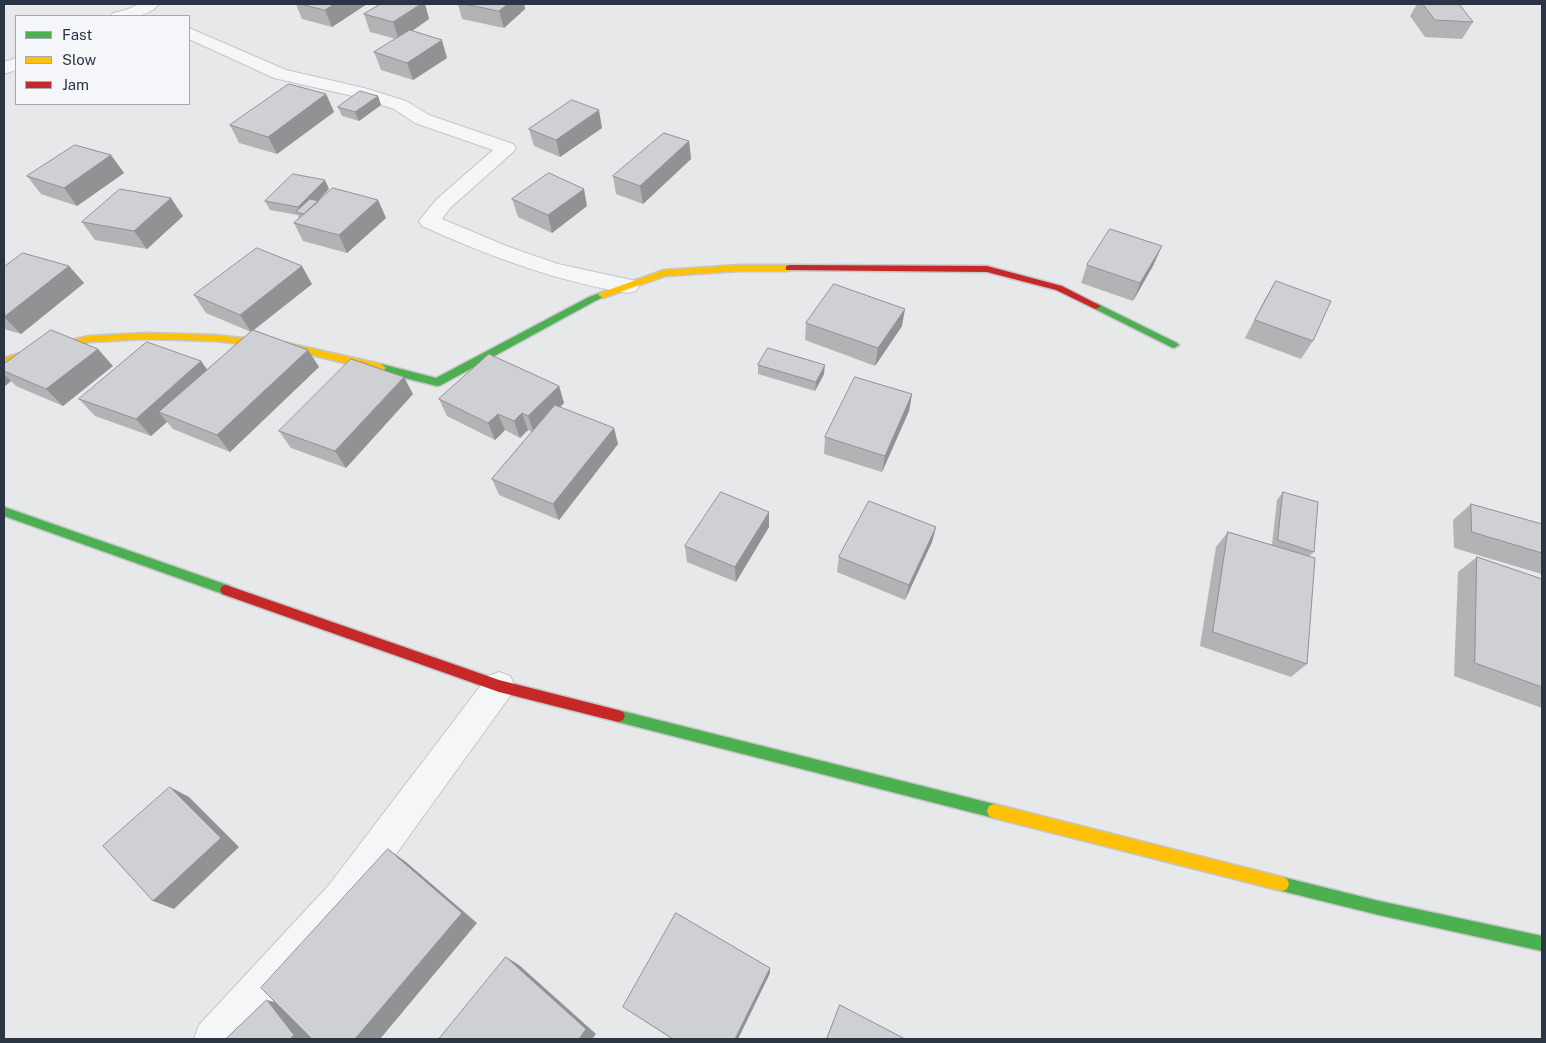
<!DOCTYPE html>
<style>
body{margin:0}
#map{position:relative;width:1546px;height:1043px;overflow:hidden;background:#e6e8ea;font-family:"Public Sans",sans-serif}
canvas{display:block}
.frame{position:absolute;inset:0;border:5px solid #2b3445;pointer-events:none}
.legend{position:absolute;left:15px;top:15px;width:175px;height:90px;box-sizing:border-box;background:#f4f6f9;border:1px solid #a4a8b1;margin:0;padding:6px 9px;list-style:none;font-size:15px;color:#2b3445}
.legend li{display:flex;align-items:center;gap:10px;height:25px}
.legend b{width:25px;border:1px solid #a4a8b1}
</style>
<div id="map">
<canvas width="1546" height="1043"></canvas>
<div class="frame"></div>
<ul class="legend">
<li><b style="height:6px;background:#4caf50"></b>Fast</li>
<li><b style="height:6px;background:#ffc107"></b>Slow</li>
<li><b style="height:6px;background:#c62828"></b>Jam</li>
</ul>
</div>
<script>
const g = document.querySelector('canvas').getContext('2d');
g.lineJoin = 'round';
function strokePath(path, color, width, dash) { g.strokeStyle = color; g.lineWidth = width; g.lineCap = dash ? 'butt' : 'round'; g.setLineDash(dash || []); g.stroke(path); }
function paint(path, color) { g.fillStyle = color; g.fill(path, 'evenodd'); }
const street = new Path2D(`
 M139,4H159C149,18 126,17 111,16L113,13L126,10Z
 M189,28L286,70L364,88L406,101L429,115L513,144L516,148L513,152L450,208L442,219L509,247L558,264L636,281L639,286L636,291L628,293C555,281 489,256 422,226L419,221L436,200L493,150L415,123L394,109L353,96L274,78L189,39Z
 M16,58V70L4,74V62Z
 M499,672L510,676L515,686L510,696L355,911L239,1039H194L199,1025L329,885L488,676Z`);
const fast = new Path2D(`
 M603,292L608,295L595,301L441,385L437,386L381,372L376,368L381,364L436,378L589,297Z
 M1096,303L1177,343L1179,345L1174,348L1171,347L1093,308L1091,306Z
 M4,507L230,586L232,590L230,594L226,595L4,516Z
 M618,710L994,804L999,806L1001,811L999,816L994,818L618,722L613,720L611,716L613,712Z
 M1282,877L1379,901L1542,936V951L1379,915L1282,891L1277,889L1275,884L1277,879Z`);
const slow = new Path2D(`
 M739,265H789L793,268L789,271H739L665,276L606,297L603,298L598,295L600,293L664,270Z
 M147,333L215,335L287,343L381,364L386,368L381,372L287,349L215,341L147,339L89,342L41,353L4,365V358L40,347L89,336Z
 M994,804L1282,877L1287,879L1289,884L1287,889L1282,891L994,818L989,816L987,811L989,806Z`);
const jam = new Path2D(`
 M789,265L987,266L1062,286L1101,306L1096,309L1093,308L1056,290L987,272L786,270V266Z
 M226,585L499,680L618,710L623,712L625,716L623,720L618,722L499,692L222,594L220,590L222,586Z`);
strokePath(street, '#c4c6c8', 2);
strokePath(fast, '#c4c6c8', 3);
strokePath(slow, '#c4c6c8', 3);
strokePath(jam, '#c4c6c8', 3);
paint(street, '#f5f6f7');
paint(fast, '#4caf50');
paint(slow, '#ffc107');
paint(jam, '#c62828');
paint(new Path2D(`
 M296,4H367L332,27L302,19Z
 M381,4H425L429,19L412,31L447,58L413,80L381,70L374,52L396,39L370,32L364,14Z
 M458,4H524L525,9L504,28L462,19Z
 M1417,4H1459L1473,22L1462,39L1425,37L1410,16Z
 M326,94L334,112L277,154L239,143L230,125Z
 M378,96L381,105L359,121L342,116L338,107Z
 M602,128L560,157L534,146L529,129Z
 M689,141L691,159L643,204L616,194L613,176Z
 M111,155L124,173L77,206L41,194L27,176Z
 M329,189L318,201L378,200L386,218L347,253L303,241L294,223L299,218L298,215L270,210L265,201Z
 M512,199L587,206L552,233L518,217Z
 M183,216L147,249L95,240L82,222Z
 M1154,264L1133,301L1081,283L1087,265Z
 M69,266L84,283L21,334L4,329V267Z
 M1276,281L1313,341L1301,359L1245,338L1265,299Z
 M312,284L254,330L308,350L319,367L230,452L173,429L167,422L151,436L95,416L79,399L201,361L207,370L251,332L206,313L194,295Z
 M806,323L902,326L875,366L805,340Z
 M4,364L113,366L63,406L16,386L11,381L4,387Z
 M758,365L824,374L815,391L758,374Z
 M559,386L564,403L560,407L618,444L559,520L499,495L492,479L532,432L528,430L520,438L505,430L495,440L447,416L439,399Z
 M413,394L346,468L291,448L279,431Z
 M912,394L909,411L882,472L824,454L825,437Z
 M1283,492L1314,552L1309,556L1307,664L1291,677L1200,646L1216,547L1228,532L1272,545L1277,500Z
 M1471,504L1542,524V574L1454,548L1453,520Z
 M769,527L736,582L687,562L685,546Z
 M936,527L932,542L905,600L837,572L839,557Z
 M1477,557L1542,579V708L1454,676L1458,572Z
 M770,968V973L738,1039H672L623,1007Z
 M840,1005L905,1039H826L838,1010Z`), '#b1b3b5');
paint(new Path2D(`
 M334,4H367L332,27L325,10Z
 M421,4H425L429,19L399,40L393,22Z
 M508,4H524L525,9L504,28L499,11Z
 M442,40L447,58L413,80L407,63Z
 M326,94L334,112L277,154L268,137Z
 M378,96L381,105L359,121L355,112Z
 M599,110L602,128L560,157L556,140Z
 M689,141L691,159L643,204L640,186Z
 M111,155L124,173L77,206L64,188Z
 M325,180L329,189L305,214L301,213L298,207Z
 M584,189L587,206L552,233L548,215Z
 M171,198L183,216L147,249L134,231Z
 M378,200L386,218L347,253L339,235Z
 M1162,246L1154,264L1133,301L1140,283Z
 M69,266L84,283L21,334L4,317Z
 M302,266L312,284L251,332L240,315Z
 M905,309L902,326L875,366L878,348Z
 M98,349L113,366L63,406L46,389Z
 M308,350L319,367L230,452L217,435Z
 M201,361L214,379L159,412L167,422L151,436L136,419Z
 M825,365L824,374L815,391L816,382Z
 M4,374L11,381L4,387Z
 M404,377L413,394L346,468L335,451Z
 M559,386L564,403L534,433L528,416Z
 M912,394L909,411L882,472L885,456Z
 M522,413L528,430L520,438L514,421Z
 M498,414L505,430L495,440L488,423Z
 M614,428L618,444L559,520L553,504Z
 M769,512V527L736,582L735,567Z
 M936,527L932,542L905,600L909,585Z
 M170,787L189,797L239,847L174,909L153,901Z
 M388,849L406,862L477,923L380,1039H355Z
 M506,957L519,965L596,1034L592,1039H579Z
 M770,968V973L738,1039H735Z
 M267,1000L285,1005L312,1038L310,1039H290Z`), '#909294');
const building = new Path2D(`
 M301,4H334L325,10Z
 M381,4H421L393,22L364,14Z
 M465,4H508L499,11Z
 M1423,4H1459L1473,22L1435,20Z
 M410,30L442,40L407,63L374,52Z
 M289,84L326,94L268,137L230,125Z
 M360,91L378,96L355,112L338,107Z
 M572,100L599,110L556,140L529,129Z
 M664,133L689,141L640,186L613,176Z
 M75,145L111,155L64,188L27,176Z
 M549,173L584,189L548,215L512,199Z
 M293,174L325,180L298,207L265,201Z
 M333,188L378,200L339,235L294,223Z
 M120,189L171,198L134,231L82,222Z
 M310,199L319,201L304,214L296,212Z
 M1110,229L1162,246L1140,283L1087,265Z
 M257,248L302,266L240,315L194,295Z
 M23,253L69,266L4,317V267Z
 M1276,281L1331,301L1313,341L1255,320Z
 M834,284L905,309L878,348L806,323Z
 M51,330L98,349L46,389L4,371V364Z
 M253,330L308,350L217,435L159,412Z
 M147,342L201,361L136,419L79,399Z
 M768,348L825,365L816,382L758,365Z
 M489,354L559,386L528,416L522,413L514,421L498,414L488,423L439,399Z
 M351,359L404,377L335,451L279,431Z
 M855,377L912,394L885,456L825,437Z
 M555,405L614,428L553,504L492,479Z
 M721,492L769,512L735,567L685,546Z
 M1283,492L1318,502L1314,552L1278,540Z
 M869,501L936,527L909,585L839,557Z
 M1471,504L1542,524V553L1472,532Z
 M1228,532L1315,558L1307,664L1213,632Z
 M1477,557L1542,579V687L1475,663Z
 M170,787L221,838L153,901L103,846Z
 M388,849L462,913L355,1039H312L261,988Z
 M676,913L770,968L735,1039H673L623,1007Z
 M506,957L586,1029L579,1039H439Z
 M267,1000L294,1035L290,1039H226Z
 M840,1005L905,1039H827Z`);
paint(building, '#ced0d3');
strokePath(building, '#909294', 1);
</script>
